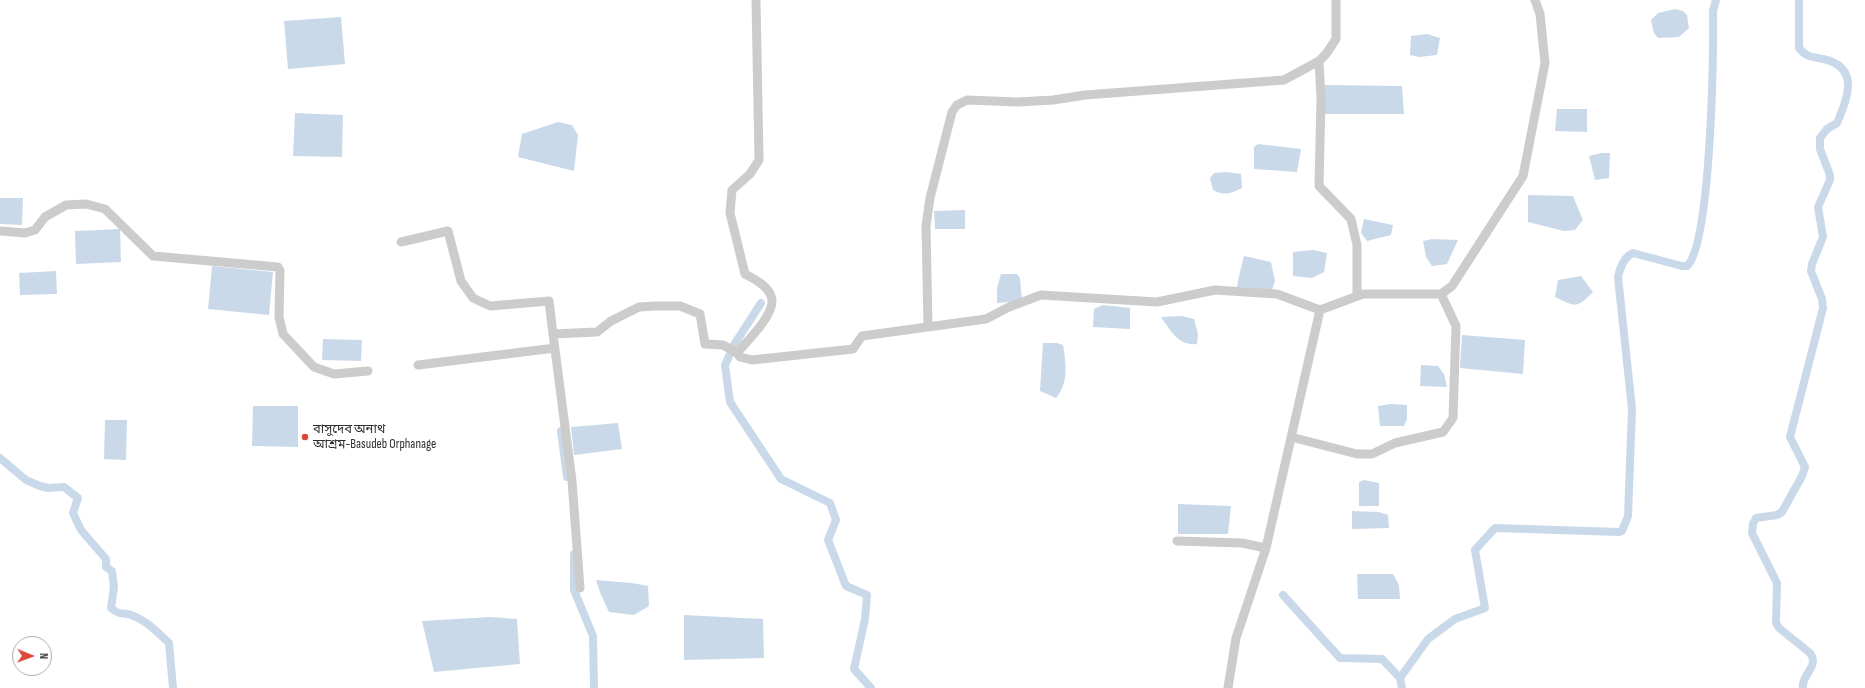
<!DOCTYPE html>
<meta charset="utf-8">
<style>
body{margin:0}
#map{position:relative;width:1865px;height:688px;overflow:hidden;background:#fff;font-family:"Sofia Sans Condensed",sans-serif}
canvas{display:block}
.north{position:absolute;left:12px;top:636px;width:40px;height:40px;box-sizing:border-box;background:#fff;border:1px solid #acacac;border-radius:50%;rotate:91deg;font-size:11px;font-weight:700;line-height:16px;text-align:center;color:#2f2f2f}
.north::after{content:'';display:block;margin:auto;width:14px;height:18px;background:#dc483a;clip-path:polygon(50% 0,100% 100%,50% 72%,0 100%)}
</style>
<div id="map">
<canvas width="1865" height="688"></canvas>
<div class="north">N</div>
</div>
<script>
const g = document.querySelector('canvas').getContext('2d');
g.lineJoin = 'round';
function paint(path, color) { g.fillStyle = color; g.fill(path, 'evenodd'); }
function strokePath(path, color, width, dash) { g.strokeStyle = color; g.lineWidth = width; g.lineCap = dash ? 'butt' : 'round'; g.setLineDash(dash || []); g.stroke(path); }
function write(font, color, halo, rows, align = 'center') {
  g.font = font + ' "Sofia Sans Condensed","Noto Sans Bengali",sans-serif'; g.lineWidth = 4; g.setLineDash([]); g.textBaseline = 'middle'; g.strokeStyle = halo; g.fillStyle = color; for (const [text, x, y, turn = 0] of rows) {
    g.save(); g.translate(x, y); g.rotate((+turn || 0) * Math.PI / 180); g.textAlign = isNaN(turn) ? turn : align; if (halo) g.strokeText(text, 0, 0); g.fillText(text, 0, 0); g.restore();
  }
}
paint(new Path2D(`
 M1675,9L1683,11L1687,15L1689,28L1679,37L1658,38L1654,33L1651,20L1658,13Z
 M341,17L345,64L288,69L284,21Z
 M1427,34L1440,38L1437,55L1419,57L1410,55L1411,36Z
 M1325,85L1402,86L1404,114H1325Z
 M1557,109H1587V132L1555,131Z
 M295,113L343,115L342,157L293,156Z
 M558,122L572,125L578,135L574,171L518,157L522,134Z
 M1258,144L1301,149L1297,172L1254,169V147Z
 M1601,153H1610L1609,178L1595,180L1589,156Z
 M1227,172L1241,174L1242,188C1231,194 1223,196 1213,190L1210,178L1214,173Z
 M1528,195L1573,196L1583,220L1575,230L1564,231L1528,222Z
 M0,198H23L22,225L0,224Z
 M965,210V229H935L934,211Z
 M1364,219L1393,225L1391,235L1367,241L1361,233Z
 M120,229L121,262L76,264L75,231Z
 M1432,239L1458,240L1447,264L1432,266L1426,257L1423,241Z
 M1313,250L1327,253L1324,272L1312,278L1293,276V252Z
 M1244,256L1271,262L1275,281L1272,290L1237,287L1239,276Z
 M212,266L273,272L269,315L208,309Z
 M56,271L57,294L20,295L19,273Z
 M1001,274H1017L1020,278L1022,301L997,303V288Z
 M1581,276L1593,292C1576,309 1576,307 1555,297L1558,280Z
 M1103,305L1130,308V329L1093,327L1094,309Z
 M1182,316L1194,319L1198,334L1197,344C1178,346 1171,331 1161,317Z
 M1462,335L1525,340L1523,374L1460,368Z
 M323,339L362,340L361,361L322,360Z
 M1043,343H1057L1063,345C1066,363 1069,383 1056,398L1040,391Z
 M1421,365L1438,366L1444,374L1447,387L1420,386Z
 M1391,404L1407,405V419L1404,426H1380L1378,406Z
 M253,406H298V447L252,446Z
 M105,420H127L126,460L104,459Z
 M618,423L622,449L574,455L571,427Z
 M1364,480L1379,483V506H1359V482Z
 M1178,504L1231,506L1228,534H1178Z
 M1352,511L1379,512L1388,515L1389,528L1352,529Z
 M1357,574H1393L1399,585L1400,599H1358Z
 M596,580L632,583L648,586L649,606L634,615L609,612L601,595Z
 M684,615L763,619L764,658L684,660Z
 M490,617L517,619L520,664L434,672L422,621Z`), '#cad9ea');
strokePath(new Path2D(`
 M1799,0V48C1806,57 1812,57 1823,59C1860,67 1848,98 1837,123L1827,129L1820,138V149L1830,175V180L1818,207L1823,237L1812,264L1811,271L1822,299L1823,308L1790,437L1805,467L1802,476L1782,512L1777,515L1756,518L1753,524L1752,533L1777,583L1776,623L1779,628L1810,653C1820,666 1801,675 1803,688
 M761,303L734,345L725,365L730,402L781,479L830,503L836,520L828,540L846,586L867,595L865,619L854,669L871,688
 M561,431L567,477
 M0,458L26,480L40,486L48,488L64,487L78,498L73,513L81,530L106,559V567L112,571L114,587L111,608C121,616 121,612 131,615C146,620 157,632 169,643L173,688
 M574,554V590L593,636L594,688
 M1283,595L1340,658L1382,659L1400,678L1402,688
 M1400,678L1428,639L1455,619L1485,608L1475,550L1495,528L1619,532L1622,531L1628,516L1632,409L1618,277C1620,268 1624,257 1633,253L1682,266H1687C1711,244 1714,50 1713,11L1716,0`), '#cad9ea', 8);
strokePath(new Path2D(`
 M1319,61L1321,98L1319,186L1351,219L1357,245V296
 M0,231L25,233L35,230L45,217L66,205L86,204L105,209L153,256L278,267L280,271L279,317L283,334L314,367L334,374L368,371
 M401,242L448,231L461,281L473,298L490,306L549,301L553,334L597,332L611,321L639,307L656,306H680L700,314L705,344L723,345L737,353L740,357L752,360L853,349L862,336L986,319L1009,307L1041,295L1157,302L1215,290L1277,294L1320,310
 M928,327L926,226L930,198L952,112L957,105L967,100L1018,102L1053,100L1085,95L1284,80L1319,61L1326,54L1336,39V0
 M553,334L572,481L580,588
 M737,353C747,341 778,312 771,296C767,285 754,279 745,274L730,213L732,190L750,174L759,160L756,0
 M418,365L555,348
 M1291,437L1357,454H1372L1395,443L1443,432L1453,418L1456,326L1441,294
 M1177,541L1242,543L1266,548
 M1228,688L1236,638L1266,548L1320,310L1363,294H1441L1452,286L1523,176L1545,63L1540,14L1535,0`), '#ccc', 9);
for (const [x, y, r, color] of [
 [305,437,4,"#dc483a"]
]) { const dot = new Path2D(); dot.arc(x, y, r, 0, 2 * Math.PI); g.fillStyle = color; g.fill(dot); strokePath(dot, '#fff', 1.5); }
write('13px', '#2f2f2f', '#fff', [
 ["বাসুদেব অনাথ",313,430],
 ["আশ্রম-Basudeb Orphanage",313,445]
], 'left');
</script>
